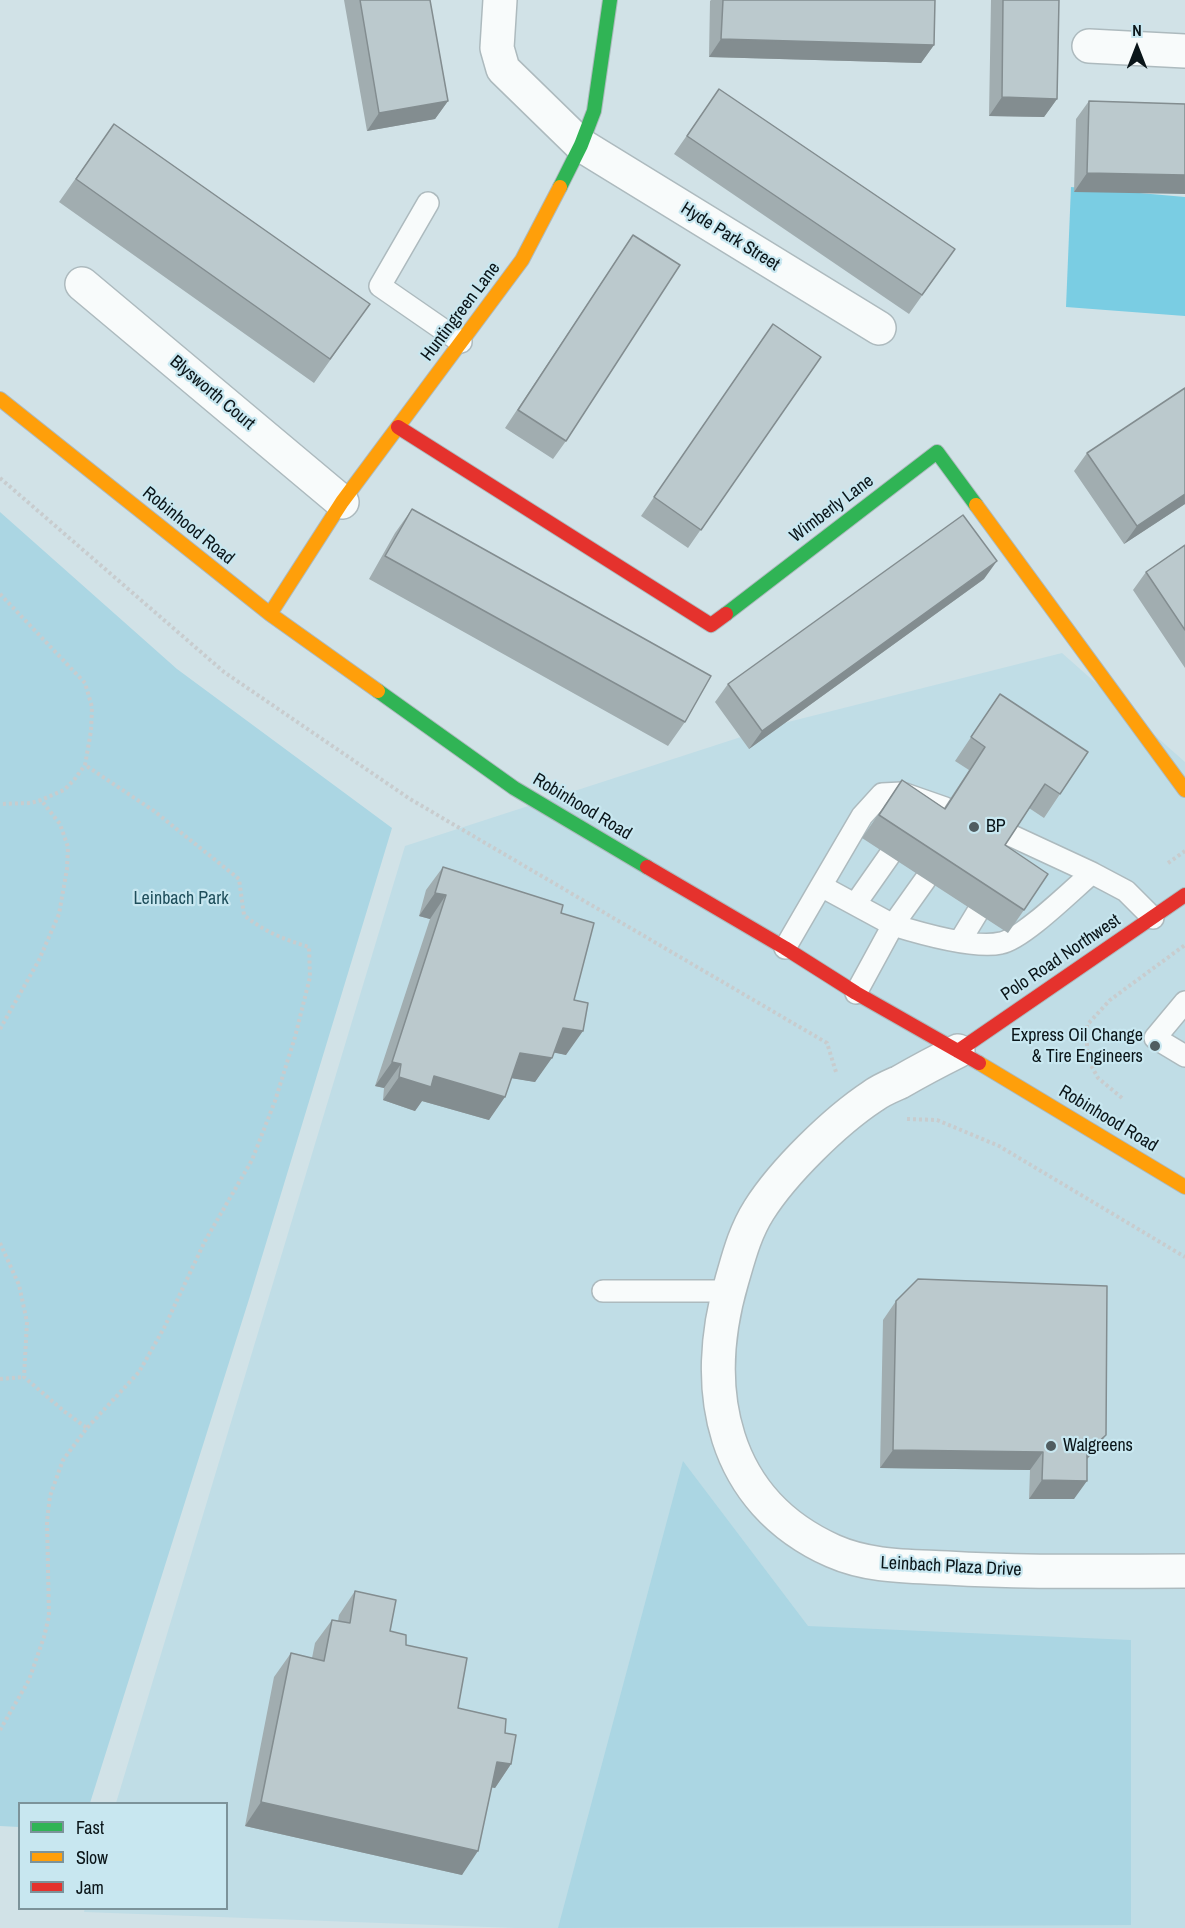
<!DOCTYPE html>
<style>
body{margin:0}
#map{position:relative;width:1185px;height:1928px;overflow:hidden;background:#d1e2e7;font-family:"Archivo Narrow",sans-serif}
canvas{display:block}
.legend{position:absolute;left:18px;top:1802px;width:210px;height:108px;box-sizing:border-box;background:#c8e7f0;border:2px solid #7c939a;margin:0;padding:8px 10px;list-style:none;font-size:18px;color:#0a1519}
.legend li{display:flex;align-items:center;gap:12px;height:30px}
.legend b{width:30px;border:2px solid #7c939a}
.north{position:absolute;left:1107px;top:18px;width:60px;height:60px;-webkit-text-stroke:4px #c8e7f0;paint-order:stroke;rotate:0deg;font-size:16px;font-weight:700;line-height:24px;text-align:center;color:#0a1519}
.north::after{content:'';display:block;margin:auto;width:21px;height:27px;background:#0a1519;clip-path:polygon(50% 0,100% 100%,50% 72%,0 100%)}
</style>
<div id="map">
<canvas width="1185" height="1928"></canvas>
<ul class="legend">
<li><b style="height:8px;background:#30b455"></b>Fast</li>
<li><b style="height:8px;background:#ff9f0a"></b>Slow</li>
<li><b style="height:8px;background:#e5322d"></b>Jam</li>
</ul>
<div class="north">N</div>
</div>
<script>
const g = document.querySelector('canvas').getContext('2d');
g.lineJoin = 'round';
function paint(path, color) { g.fillStyle = color; g.fill(path, 'evenodd'); }
function strokePath(path, color, width, dash) { g.strokeStyle = color; g.lineWidth = width; g.lineCap = dash ? 'butt' : 'round'; g.setLineDash(dash || []); g.stroke(path); }
function write(font, color, halo, rows, align = 'center') {
  g.font = font + ' "Archivo Narrow",sans-serif'; g.lineWidth = 4.5; g.setLineDash([]); g.textBaseline = 'middle'; g.strokeStyle = halo; g.fillStyle = color; for (const [text, x, y, turn = 0] of rows) {
    g.save(); g.translate(x, y); g.rotate((+turn || 0) * Math.PI / 180); g.textAlign = isNaN(turn) ? turn : align; if (halo) g.strokeText(text, 0, 0); g.fillText(text, 0, 0); g.restore();
  }
}
paint(new Path2D(`
 M1062,653L1185,762V1928H515L84,1912L85,1908H226V1804L116,1803L405,846L784,723Z`), '#c0dde6');
paint(new Path2D(`
 M0,512L177,669L392,828L250,1296L90,1803L20,1804L19,1827L0,1826Z
 M683,1461L808,1626L1131,1640V1925L558,1928Z`), '#abd6e3');
paint(new Path2D(`
 M1071,187L1185,197V316L1066,307Z`), '#7acde3');
const lane = new Path2D(`
 M428,203L380,286L461,342
 M1010,835L1092,873
 M925,880L893,925C919,933 975,949 1001,943C1023,939 1073,889 1092,873L1126,891L1153,918
 M821,886L862,816L882,794L902,793L945,808
 M856,903L889,856
 M960,941L977,913
 M785,948L821,886L893,925L856,993
 M1185,1002L1155,1038L1185,1056
 M603,1291H729`);
const street = new Path2D(`
 M500,0L497,48L503,69L581,145L879,328
 M1089,46L1185,51
 M82,284L342,502
 M958,1051C938,1061 919,1071 900,1082C891,1086 881,1090 873,1096C835,1121 783,1172 759,1210C745,1232 739,1256 732,1280C700,1389 721,1501 833,1551C869,1567 908,1566 947,1568C1026,1573 1106,1571 1185,1571`);
const fast = new Path2D(`
 M560,187L581,145L594,111L610,0
 M726,614L937,452L976,505
 M378,691L514,788L647,867`);
const slow = new Path2D(`
 M0,399L270,614L378,691
 M976,505L1185,790
 M270,614L342,502L522,260L560,187
 M979,1063L1185,1187`);
const jam = new Path2D(`
 M398,427L711,625L726,614
 M647,867L785,948L856,993L979,1063
 M958,1051L1185,895`);
strokePath(lane, '#adbabe', 24);
strokePath(street, '#adbabe', 36);
strokePath(fast, '#adbabe', 16);
strokePath(slow, '#adbabe', 16);
strokePath(jam, '#adbabe', 16);
strokePath(new Path2D(`
 M0,478L224,672L410,799L827,1043L836,1072
 M0,594L85,683L92,707L91,731L85,765L74,780L64,790L41,800L31,803L0,804
 M1168,863L1185,851
 M0,1029L39,960L59,914L67,869L68,847L60,824L41,800
 M1122,1098L1098,1078L1087,1058V1025L1110,1000L1185,945
 M907,1119L937,1120L999,1146L1185,1257
 M0,1243L19,1285L27,1322L24,1377L65,1412L87,1428
 M0,1379L24,1377
 M0,1730L29,1680L44,1637L49,1616L47,1521L50,1496L63,1460L87,1428L139,1372L164,1328L205,1241L252,1160L275,1101L295,1037L310,977L309,947C285,940 263,931 244,915L239,879L154,811L85,765`), '#c8ccce', 4, [3, 3]);
strokePath(lane, '#f8fbfb', 21);
strokePath(street, '#f8fbfb', 33);
strokePath(fast, '#30b455', 14);
strokePath(slow, '#ff9f0a', 14);
strokePath(jam, '#e5322d', 14);
paint(new Path2D(`
 M344,0H430L448,101L435,119L367,131Z
 M711,0H935L934,45L921,63L709,57L710,1Z
 M991,0H1059L1057,99L1044,117L989,116Z
 M719,89L955,249L909,314L674,154Z
 M1089,101L1185,104L1074,192L1076,119Z
 M114,124L370,304L314,383L59,202Z
 M633,235L566,441L553,459L505,428Z
 M773,324L821,357L688,548L641,516Z
 M1185,388V504L1124,544L1074,471L1087,453Z
 M412,509L685,722L668,746L369,579L395,533Z
 M1185,545V668L1133,590L1146,572Z
 M984,579L749,749L715,702L728,684Z
 M1000,694L1060,794L1044,818L1029,808L1005,845L1024,910L1008,933L862,838L902,780L944,808L969,770L955,761Z
 M443,867L561,913L574,1000L566,1055L554,1052L535,1082L512,1078L489,1120L422,1101L415,1111L383,1100L384,1088L375,1086L430,919L419,916L426,890Z
 M896,1301L1093,1453L1087,1459L1074,1499H1029L1030,1470L880,1468L883,1320Z
 M355,1591L390,1631L406,1645L458,1708L505,1733L511,1764L495,1788L491,1787L462,1875L245,1826L274,1677L291,1653L312,1658L315,1643L332,1620L338,1621L339,1615Z`), '#a1adb0');
paint(new Path2D(`
 M721,39L934,45L921,63L709,57Z
 M1002,97L1057,99L1044,117L989,116Z
 M448,101L435,119L367,131L379,113Z
 M1087,173L1185,175V194L1074,192Z
 M1185,494V504L1124,544L1137,526Z
 M997,561L984,579L749,749L762,731Z
 M435,893L446,895L430,919L419,916Z
 M563,1028L583,1031L566,1055L546,1051Z
 M520,1053L552,1058L535,1082L504,1077Z
 M392,1062L401,1064L384,1088L375,1086Z
 M434,1076L505,1097L489,1120L422,1101L415,1111L383,1100L399,1077Z
 M1106,1435L1093,1453L1074,1471L1087,1452Z
 M893,1450L1043,1452L1030,1470L880,1468Z
 M1042,1480L1087,1481L1074,1499H1029Z
 M497,1762L511,1764L495,1788L480,1785Z
 M261,1802L478,1851L462,1875L245,1826Z`), '#838d90');
const building = new Path2D(`
 M360,0H430L448,101L379,113Z
 M723,0H935L934,45L721,39Z
 M1003,0H1059L1057,99L1002,97Z
 M719,89L955,249L922,295L687,136Z
 M1089,101L1185,104V175L1087,173Z
 M114,124L370,304L330,359L76,179Z
 M633,235L680,265L566,441L518,410Z
 M773,324L821,357L701,530L654,497Z
 M1185,388V494L1137,526L1087,453Z
 M412,509L711,676L685,722L385,556Z
 M963,515L997,561L762,731L728,684Z
 M1185,545V630L1146,572Z
 M1000,694L1088,752L1060,794L1045,784L1005,845L1048,874L1024,910L879,815L902,780L945,809L985,747L971,737Z
 M443,867L563,905L561,913L594,923L574,1000L588,1003L583,1031L563,1028L552,1058L520,1053L505,1097L434,1076L431,1087L399,1077L401,1064L392,1062L446,895L435,893Z
 M918,1279L1107,1286L1106,1435L1087,1452V1481L1042,1480L1043,1452L893,1450L896,1301Z
 M355,1591L396,1600L390,1631L406,1635V1645L467,1658L458,1708L506,1719L505,1733L516,1735L511,1764L497,1762L478,1851L261,1802L291,1653L324,1661L332,1620L350,1623Z`);
paint(building, '#bbc9cd');
strokePath(building, '#838d90', 1.5);
for (const [x, y, r, color] of [
 [974,827,6,"#505d61"],
 [1155,1046,6,"#505d61"],
 [1051,1446,6,"#505d61"]
]) { const dot = new Path2D(); dot.arc(x, y, r, 0, 2 * Math.PI); g.fillStyle = color; g.fill(dot); strokePath(dot, '#c8e7f0', 2); }
write('18px', '#0a1519', '#c8e7f0', [
 ["Hyde Park Street",730,237,32],
 ["Huntingreen Lane",461,312,-53],
 ["Blysworth Court",212,393,40],
 ["Wimberly Lane",832,509,-37],
 ["Robinhood Road",188,526,39],
 ["Robinhood Road",582,807,31],
 ["Polo Road Northwest",1061,958,-34],
 ["Robinhood Road",1108,1119,31],
 ["Leinbach Plaza Drive",951,1567,3]
]);
write('18px', '#0a1519', '#c8e7f0', [
 ["BP",986,827],
 ["Express Oil Change",1143,1036,"right"],
 ["& Tire Engineers",1143,1057,"right"],
 ["Walgreens",1063,1446]
], 'left');
write('18px', '#1e4e5b', '#c8e7f0', [
 ["Leinbach Park",181,899]
]);
</script>
